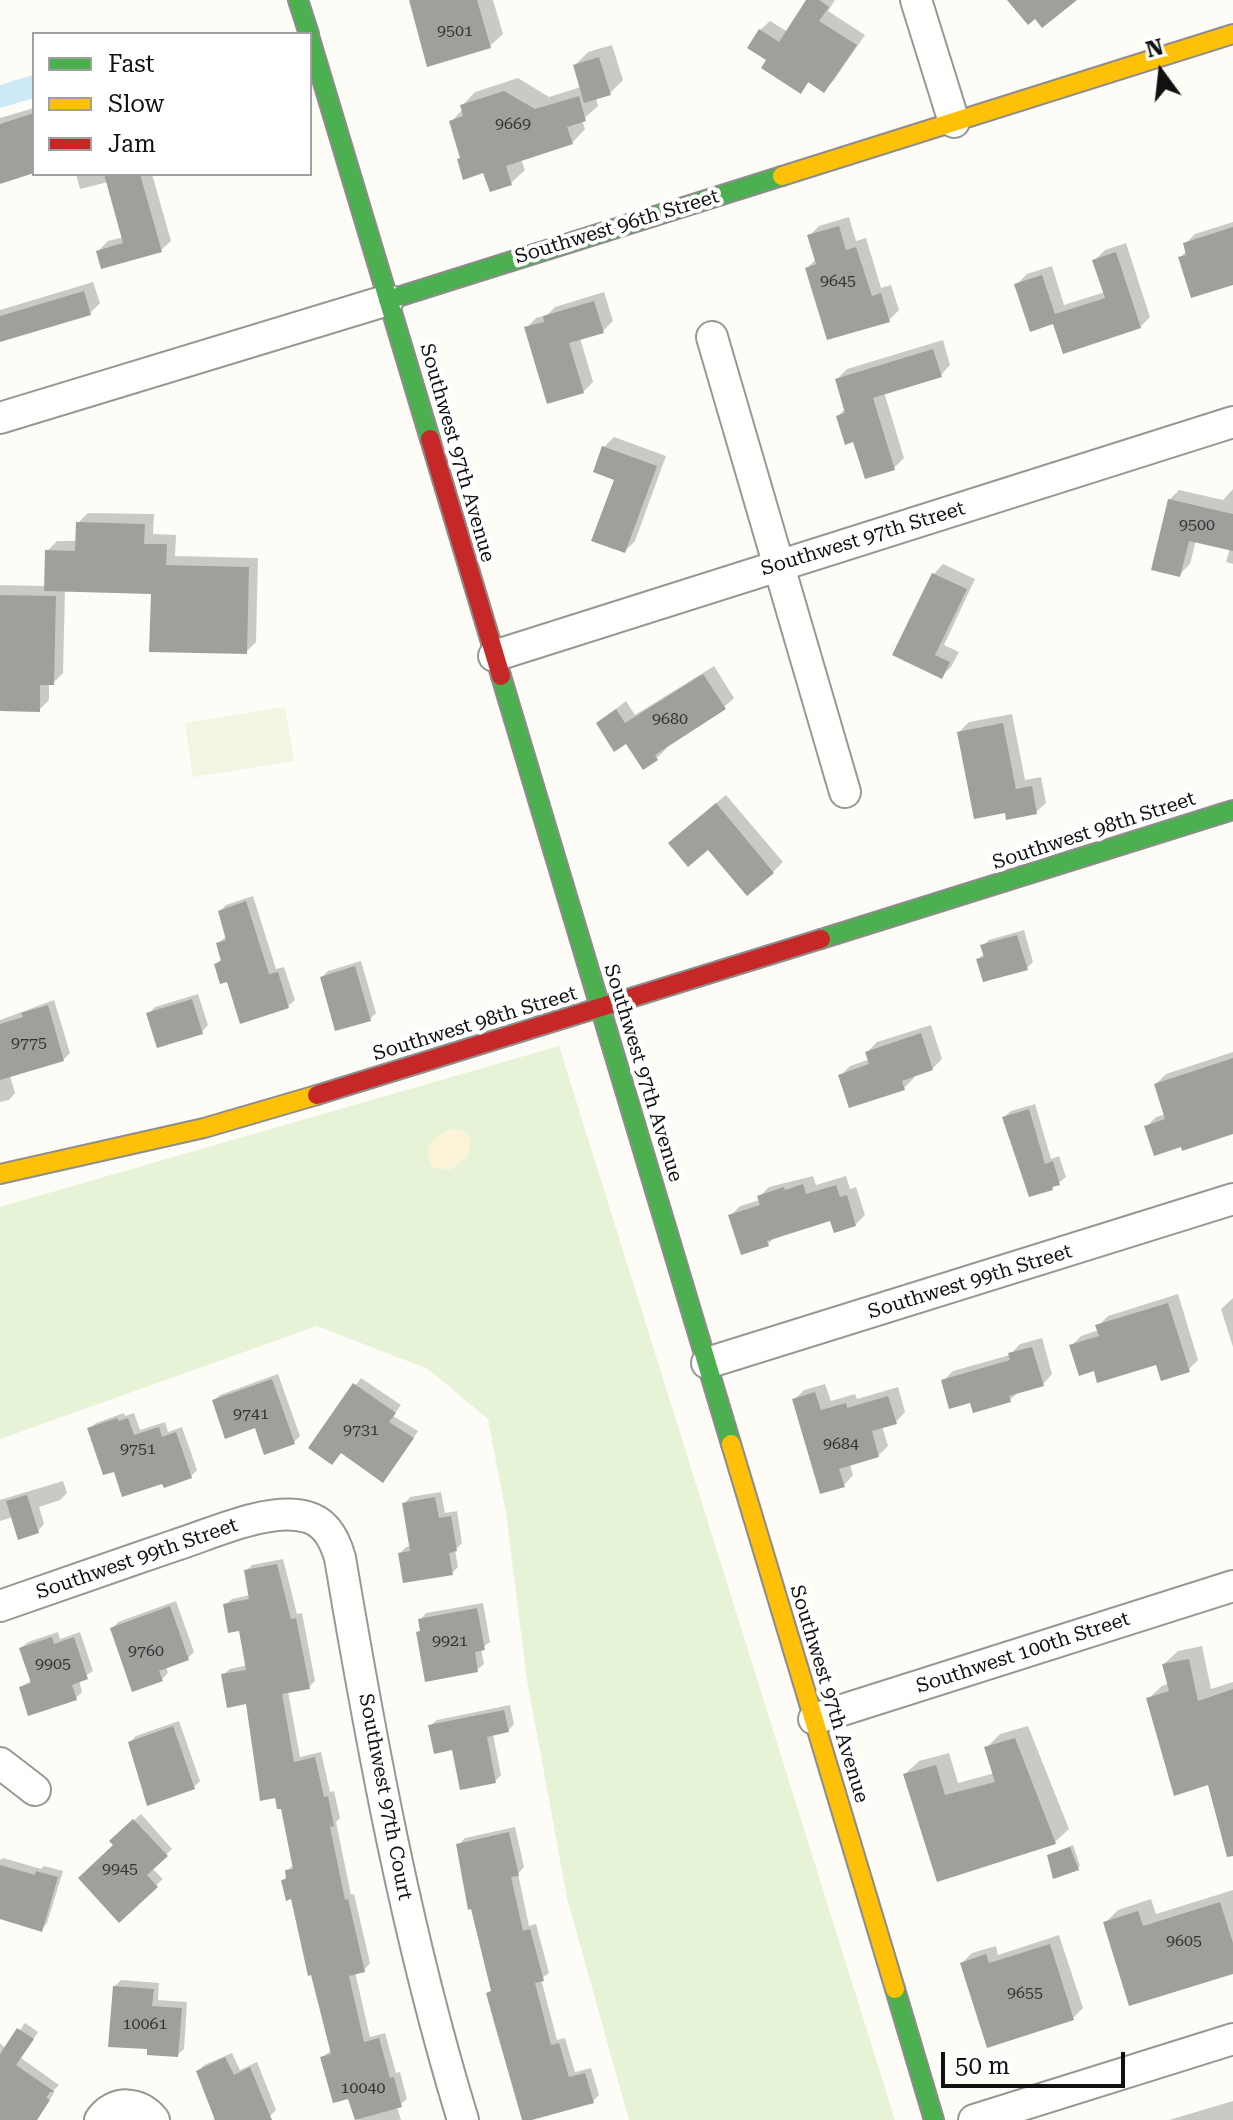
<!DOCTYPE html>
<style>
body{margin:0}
#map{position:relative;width:1233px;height:2120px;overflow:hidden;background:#fdfcf7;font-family:"Roboto Serif",serif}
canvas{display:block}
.legend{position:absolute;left:32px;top:32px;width:280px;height:144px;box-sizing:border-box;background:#fff;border:2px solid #a0a0a0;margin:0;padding:10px 14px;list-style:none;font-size:24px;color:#111}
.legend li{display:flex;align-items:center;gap:16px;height:40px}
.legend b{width:40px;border:2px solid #a0a0a0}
.north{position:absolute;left:1121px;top:32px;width:80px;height:80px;-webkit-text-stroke:6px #fff;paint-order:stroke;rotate:345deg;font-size:22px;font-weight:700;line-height:32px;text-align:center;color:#111}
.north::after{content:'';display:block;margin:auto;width:28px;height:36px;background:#111;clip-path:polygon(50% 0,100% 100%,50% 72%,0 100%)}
.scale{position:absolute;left:941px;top:2052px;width:184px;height:36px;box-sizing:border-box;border:4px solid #111;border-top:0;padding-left:10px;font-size:24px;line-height:28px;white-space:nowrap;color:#111;-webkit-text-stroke:6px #fff;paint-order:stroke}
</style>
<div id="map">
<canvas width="1233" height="2120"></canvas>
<ul class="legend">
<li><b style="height:10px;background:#4caf50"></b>Fast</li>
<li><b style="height:10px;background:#ffc107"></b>Slow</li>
<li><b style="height:10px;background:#c62828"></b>Jam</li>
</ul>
<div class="north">N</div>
<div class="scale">50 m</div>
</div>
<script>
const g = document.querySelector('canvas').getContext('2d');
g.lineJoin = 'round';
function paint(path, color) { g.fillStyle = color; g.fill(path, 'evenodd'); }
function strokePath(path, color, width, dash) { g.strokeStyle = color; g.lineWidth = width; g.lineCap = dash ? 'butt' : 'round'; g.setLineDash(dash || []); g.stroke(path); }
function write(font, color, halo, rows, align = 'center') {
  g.font = font + ' "Roboto Serif",serif'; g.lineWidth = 8; g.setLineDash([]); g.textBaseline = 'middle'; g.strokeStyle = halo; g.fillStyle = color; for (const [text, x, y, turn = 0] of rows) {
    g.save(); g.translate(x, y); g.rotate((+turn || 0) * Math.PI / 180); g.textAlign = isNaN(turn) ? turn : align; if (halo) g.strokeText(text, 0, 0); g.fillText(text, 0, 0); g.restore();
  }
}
paint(new Path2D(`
 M559,1046L895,2120H629L567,1898L527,1680L506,1513L488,1419L428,1369L317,1326L0,1439V1207Z`), '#e7f3d7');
paint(new Path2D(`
 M451,1129L461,1130L471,1139L468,1157L450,1170L432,1167C422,1145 431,1138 451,1129Z`), '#fcf4d9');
paint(new Path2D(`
 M285,707L294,761L193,777L185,723Z`), '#f0f6e1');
paint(new Path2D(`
 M33,75L34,98L0,108V85Z`), '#cde8f7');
paint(new Path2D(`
 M411,0H493L503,34L490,46Z
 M808,0H835L828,11L865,35L834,80L824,90L810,81L800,91L769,59L760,30L770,21L788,32Z
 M612,45L623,80L610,93L596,98L598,106L582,120L585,129L572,143L521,159L525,170L511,183L491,189L485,171L462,157L451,122L463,109L462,106L475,92L518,78L549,97L581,87L575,65L588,52Z
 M34,108V171L0,181V118Z
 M76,174H152L171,241L161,250L98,251L108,241L124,237L108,182L80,189Z
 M849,217L856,241L866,238L881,288L891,285L899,310L889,320L807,268L816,259L809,236L819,226Z
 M1233,222V283L1180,258L1187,250L1186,243L1195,234Z
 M1126,243L1150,317L1140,327L1054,321L1017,284L1027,274L1052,266L1064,305L1105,292L1095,260L1105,250Z
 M93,282L100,303L90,313L0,340V310Z
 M604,292L613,321L603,331L580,338L593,382L583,392L526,328L536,318L547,315L555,307Z
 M943,340L950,365L941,375L884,392L904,458L894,468L855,440L838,416L846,408L837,379L847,369Z
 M614,437L666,456L635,541L625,551L616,479L604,447Z
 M1233,489V564L1226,562L1230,548L1196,540L1190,564L1180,574L1169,500L1179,490L1223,500Z
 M88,513L154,514L153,534L176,535L175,556L258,558L256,642L246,652L153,592L65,589L63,673L53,683H49V700L39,710L0,709V585L46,586L47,551L57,541H77L78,523Z
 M943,564L975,579L944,645L959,652L951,667L942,676L895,654L934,574Z
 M714,666L734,698L724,707L665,746L667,748L657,758L598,723L626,701L635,715Z
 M1012,714L1025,780L1041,777L1046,803L1036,812L1006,811L959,732L969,722Z
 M726,795L783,862L773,872L680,833Z
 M253,896L276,969L284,967L295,1000L288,1006L228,980L216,964L223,958L218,943L227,936L220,911L226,905Z
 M1024,930L1033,962L1027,968L978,959L985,953L982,946L989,940Z
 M361,961L376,1013L370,1019L322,977L328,971Z
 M198,994L208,1025L202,1032L149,1013L155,1007Z
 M54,1000L70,1053L63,1060L10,1076L15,1093L9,1100L0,1102V1020Z
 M931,1025L942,1059L932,1069L913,1075L914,1078L904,1088L840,1076L850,1066L870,1059L867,1052L877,1042Z
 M1233,1052V1132L1146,1127L1156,1117L1166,1114L1156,1084L1166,1074Z
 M1035,1104L1051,1159L1059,1156L1066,1177L1052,1188L1004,1117L1011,1111Z
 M813,1176L816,1185L846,1176L850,1189L856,1187L865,1215L855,1225L832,1219L775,1237L768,1244L730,1216L740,1206L760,1200L759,1197L769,1187Z
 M1178,1294L1198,1360L1188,1370L1158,1362L1095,1369L1071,1346L1081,1336L1099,1330L1098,1326L1108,1316Z
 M1233,1298V1347L1221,1309Z
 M1042,1338L1052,1374L1043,1384L1019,1391L1010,1400H972L943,1381L953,1371L1010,1355L1020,1344Z
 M278,1374L300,1436L294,1442L214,1401L220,1395Z
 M361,1378L401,1405L393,1416L418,1431L389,1474L342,1451L310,1447Z
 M825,1384L831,1401L855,1394L857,1399L898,1387L905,1412L896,1422L882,1426L888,1446L878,1456L850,1464L853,1475L844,1485L794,1400L804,1390Z
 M124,1413L125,1416L134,1413L140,1430L165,1422L168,1432L182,1427L197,1470L191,1476L164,1481L115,1469L89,1429L96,1423Z
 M63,1481L67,1493L60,1500L39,1507L44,1524L38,1531L13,1517L0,1521V1500Z
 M441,1492L445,1513L457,1511L462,1543L455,1550L458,1567L452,1573L400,1553L406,1547L412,1546L404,1504L410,1497Z
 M283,1559L297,1614L302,1613L315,1681L309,1687L288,1691L300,1757L321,1752L330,1792L334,1791L340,1818L336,1822L351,1895L354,1894L370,1963L364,1970L355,1972L370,2037L385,2033L396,2073L400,2072L407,2099L397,2107L401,2120H358L350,2096L322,2057L332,2050L293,1897L283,1880L288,1876L287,1871L294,1864L282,1806L248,1702L223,1675L230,1669L248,1665L241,1628L225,1605L232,1599L250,1595L246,1571L252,1565Z
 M176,1601L194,1652L188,1658L166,1666L168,1673L162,1679L112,1629L118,1622Z
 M483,1603L490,1642L481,1649L484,1664L477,1670L418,1632L422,1629L420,1620L426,1613Z
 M58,1632L60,1639L80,1632L93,1671L79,1680L82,1692L76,1698L21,1687L32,1680L21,1648L28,1642Z
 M1202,1646L1211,1689L1233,1682V1816L1148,1699L1162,1686L1169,1683L1164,1664L1178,1651Z
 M510,1705L514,1724L508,1731L493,1734L501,1775L495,1781L430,1726L437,1720Z
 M179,1721L200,1781L194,1787L130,1742L136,1736Z
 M1028,1726L1069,1829L1055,1842L938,1879L905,1774L919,1761L949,1753L958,1783L995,1773L987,1747L1000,1734Z
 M141,1814L172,1849L152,1868L163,1879L119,1920L116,1845L112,1841Z
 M515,1827L524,1867L518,1874L529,1926L536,1924L549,1973L541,1979L557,2040L565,2038L575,2072L591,2068L599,2095L593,2101L525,2120L488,1993L493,1989L458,1845L465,1838Z
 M1073,1845L1080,1866L1078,1868L1049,1855Z
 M3,1858L41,1869L44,1866L63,1871L47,1923L41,1930L0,1917V1860Z
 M1233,1890V1972L1105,1923L1118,1910L1151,1899L1156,1914Z
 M1059,1935L1083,2008L1073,2018L962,1963L972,1953L996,1946L998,1955Z
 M121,1980L159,1983L158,2000L187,2002L184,2049L177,2055L150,2048L115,1986Z
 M25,2023L38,2032L21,2058L59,2085L52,2092L54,2093L37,2120H2L0,2043L6,2049Z
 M232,2053L240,2070L257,2062L276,2110L270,2116L261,2120H213L216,2117L198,2072L204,2065Z
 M1233,2101V2120H1169Z`), '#0003');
paint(new Path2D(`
 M409,0H477L491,48L427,67Z
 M806,0H819L829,7L819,21L857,45L824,93L808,82L801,94L761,68L766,60L747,48L759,29L779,42Z
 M1007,0H1077L1042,28L1035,19L1028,25Z
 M599,57L611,95L584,103L573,65Z
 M504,91L535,109L579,96L586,121L567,127L573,144L506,166L512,185L490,192L483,173L463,180L457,159L460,158L449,121L463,116L460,105Z
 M34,113V173L0,184V124Z
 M104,174H140L162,252L101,269L96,251L123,243Z
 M839,226L846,250L856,247L872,296L881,293L890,322L827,340L805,268L816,264L807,235Z
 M1233,227V285L1191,298L1178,257L1186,255L1183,243Z
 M1116,252L1141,328L1063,354L1053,324L1030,332L1014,284L1042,275L1055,314L1105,298L1092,260Z
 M84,291L91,315L0,342V316Z
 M594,301L604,333L569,343L584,393L547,404L524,327L544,322L543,316Z
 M933,349L942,377L873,398L895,470L865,479L853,442L845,445L836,416L845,413L835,379Z
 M602,446L657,466L625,553L591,541L614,480L593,472Z
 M1168,499L1233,514V551L1189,541L1180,577L1151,570Z
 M76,522L145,524L144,544H167L166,565L249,567L247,654L149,652L151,594L44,591L45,550L75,551Z
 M932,573L967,589L935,655L950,662L942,679L892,655Z
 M0,595L56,596L54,685H40V712L0,711Z
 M703,674L726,709L655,755L658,760L643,770L626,744L614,752L596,723L616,709L625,723Z
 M1003,723L1016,789L1032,786L1037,814L1006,820L1005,813L974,819L957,732Z
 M716,803L774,873L747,896L708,850L688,867L668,843Z
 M246,901L269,974L278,972L289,1008L240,1024L227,982L220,984L214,964L221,961L216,943L226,940L218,911Z
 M1017,935L1028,970L983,982L976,959L984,957L980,945Z
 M355,966L371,1021L335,1031L320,977Z
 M192,999L203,1034L157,1048L146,1013Z
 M48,1005L64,1061L0,1080V1024L23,1017L21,1013Z
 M921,1033L933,1070L902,1081L905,1090L849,1108L838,1075L869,1064L865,1052Z
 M1233,1058V1134L1182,1151L1181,1147L1154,1156L1144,1126L1165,1119L1154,1084Z
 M1029,1109L1045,1164L1053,1161L1060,1185L1052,1187L1053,1190L1029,1197L1002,1117Z
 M803,1184L806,1194L836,1185L840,1197L847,1195L856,1226L834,1233L830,1221L767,1241L769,1246L741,1255L728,1215L760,1205L757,1196L784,1187L785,1190Z
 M1168,1303L1190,1372L1161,1381L1156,1365L1097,1383L1094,1371L1079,1376L1069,1345L1099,1336L1095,1325Z
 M1032,1347L1044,1386L1009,1396L1011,1402L973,1413L970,1403L949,1409L941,1380L1010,1360L1008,1353Z
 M272,1379L295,1444L264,1455L255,1428L225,1439L212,1400Z
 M353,1383L396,1413L389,1422L414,1438L383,1483L341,1453L332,1465L308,1448Z
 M815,1392L821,1410L846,1403L847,1408L888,1396L897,1424L872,1431L879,1457L839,1469L845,1487L820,1494L792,1399Z
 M117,1418L119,1421L128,1418L134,1435L159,1427L162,1437L176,1432L192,1478L164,1488L162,1484L122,1497L114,1472L103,1475L87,1428Z
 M27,1495L39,1533L18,1540L6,1501Z
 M435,1497L439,1518L451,1516L457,1551L449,1553L453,1575L403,1583L398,1553L410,1551L402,1503Z
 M277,1564L291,1619L296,1618L310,1689L282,1694L294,1762L315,1757L324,1797L328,1796L334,1826L330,1827L345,1900L348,1899L365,1972L349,1976L364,2042L379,2038L390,2078L394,2077L402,2107L355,2120L348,2099L333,2103L320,2057L331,2054L311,1975L308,1976L291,1899L286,1901L281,1880L286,1879L285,1870L293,1869L281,1809H277L275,1798L260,1801L246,1704L227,1708L221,1674L246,1670L239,1631L228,1633L223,1604L249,1599L244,1570Z
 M170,1606L189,1660L159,1671L163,1681L132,1692L110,1628Z
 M477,1608L485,1650L475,1652L478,1672L425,1682L416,1632L420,1631L418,1619Z
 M52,1637L54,1644L74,1637L88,1679L72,1685L77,1700L28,1716L19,1687L31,1683L19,1648Z
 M1189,1659L1198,1701L1233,1689V1856L1227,1857L1208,1785L1174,1796L1146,1698L1169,1691L1162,1664Z
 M504,1710L509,1732L487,1737L496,1783L460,1790L452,1750L434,1754L428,1725Z
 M173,1726L195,1789L147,1806L128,1742Z
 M1015,1738L1056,1844L937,1882L903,1774L936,1765L945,1795L995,1782L984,1747Z
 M133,1819L168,1856L147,1875L158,1887L119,1923L78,1878L113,1845L109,1841Z
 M509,1832L519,1876L511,1877L523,1931L530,1929L544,1981L535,1983L551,2045L559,2043L569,2077L585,2073L594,2103L532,2120H522L494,2022L486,1993L491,1991L471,1909L468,1910L456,1844Z
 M1070,1847L1079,1870L1053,1879L1047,1855Z
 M0,1865L35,1875L36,1871L58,1877L42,1932L0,1919Z
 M1220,1902L1233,1943V1974L1129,2006L1103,1922L1138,1911L1143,1926Z
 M1050,1944L1074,2020L987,2048L960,1963L986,1954L989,1963Z
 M113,1986L154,1989L152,2006L182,2008L178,2057L147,2055V2049L108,2047Z
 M17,2028L34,2039L16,2065L55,2092H50L46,2098L50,2100L37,2120H0V2054Z
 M225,2057L234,2075L250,2067L272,2120H215L196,2071Z`), '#a19f9c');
const street = new Path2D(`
 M916,0L954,122
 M712,337L845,792
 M0,418L388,300
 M494,656L1233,422
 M707,1363L1233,1199
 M0,1606C58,1586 117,1565 176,1545C211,1534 270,1506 307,1517C326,1522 335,1540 340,1558C372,1747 407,1937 463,2120
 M814,1719L1233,1586
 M0,1763L35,1790
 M100,2120C114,2100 140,2101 154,2120
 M974,2120L1233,2039`);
const fast = new Path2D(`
 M298,0L309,34
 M310,39L430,439
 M388,300L782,176
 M501,676L731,1444
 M821,939L1233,810
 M895,1989L934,2120`);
const slow = new Path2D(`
 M782,176L1233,34
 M0,1174L204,1128L317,1095
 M731,1444L895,1989`);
const jam = new Path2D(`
 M430,439L501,676
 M317,1095L821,939`);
strokePath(street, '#979795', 34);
strokePath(fast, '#8e8d8b', 22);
strokePath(slow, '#8e8d8b', 22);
strokePath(jam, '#8e8d8b', 22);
strokePath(street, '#fffffe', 30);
strokePath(fast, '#4caf50', 18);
strokePath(slow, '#ffc107', 18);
strokePath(jam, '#c62828', 18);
write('16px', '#353434', null, [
 ["9501",455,31],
 ["9669",513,124],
 ["9645",838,281],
 ["9500",1197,525],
 ["9680",670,719],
 ["9775",29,1043],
 ["9741",251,1414],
 ["9731",361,1430],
 ["9684",841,1444],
 ["9751",138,1449],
 ["9921",450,1641],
 ["9760",146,1651],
 ["9905",53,1664],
 ["9945",120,1869],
 ["9605",1184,1941],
 ["9655",1025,1993],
 ["10061",145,2024],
 ["10040",363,2088]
]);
write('20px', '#111', '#fff', [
 ["Southwest 96th Street",617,227,-17],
 ["Southwest 97th Avenue",457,453,74],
 ["Southwest 97th Street",863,539,-17],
 ["Southwest 98th Street",1094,831,-18],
 ["Southwest 98th Street",475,1024,-17],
 ["Southwest 97th Avenue",643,1073,73],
 ["Southwest 99th Street",970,1282,-17],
 ["Southwest 99th Street",137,1559,-19],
 ["Southwest 100th Street",1023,1653,-18],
 ["Southwest 97th Avenue",829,1694,73],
 ["Southwest 97th Court",385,1797,79]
]);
</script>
